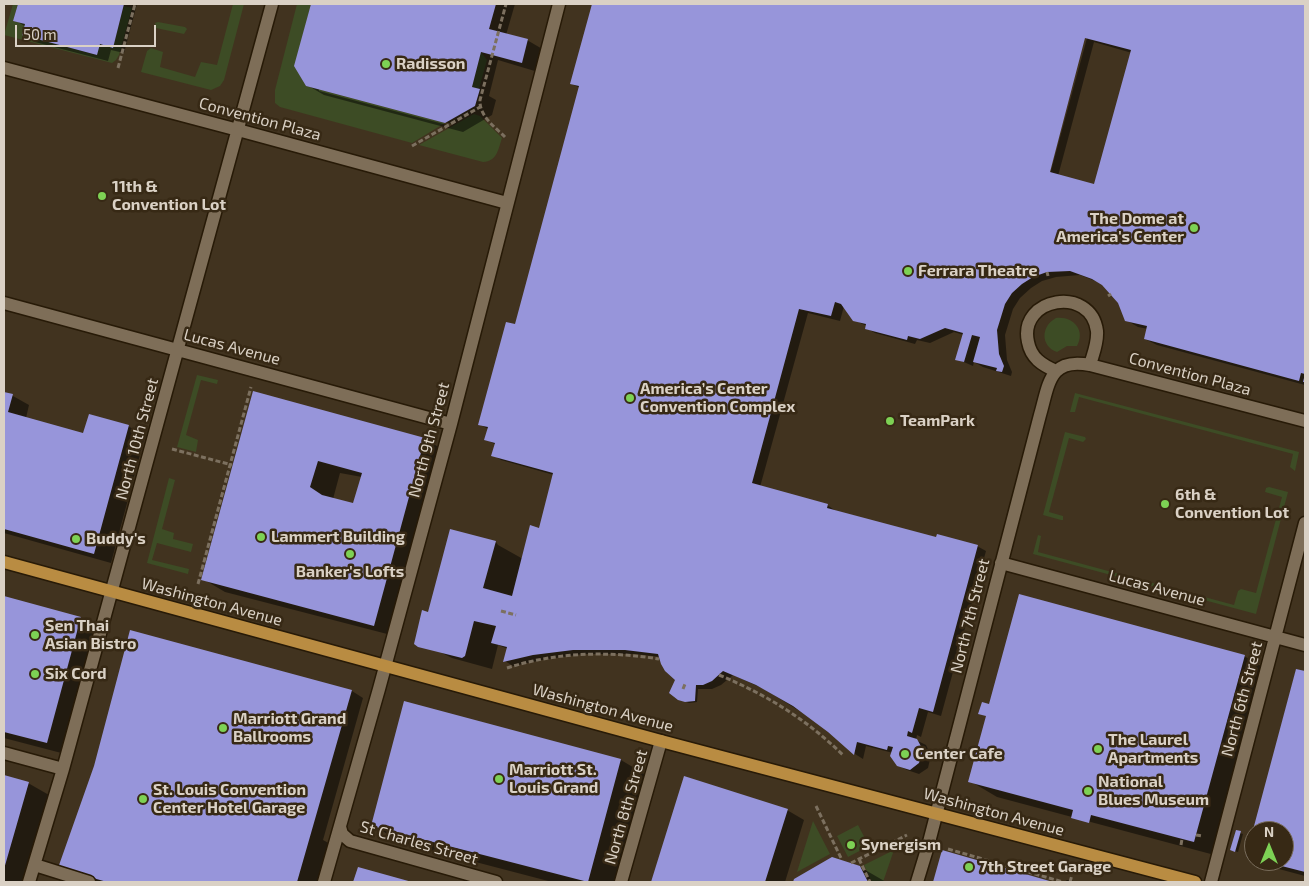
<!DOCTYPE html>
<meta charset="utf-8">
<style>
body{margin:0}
#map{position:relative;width:1309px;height:886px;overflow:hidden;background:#41331f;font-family:"Exo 2",sans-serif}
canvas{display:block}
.frame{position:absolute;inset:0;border:5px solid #dad1c5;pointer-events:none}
.north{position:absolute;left:1244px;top:821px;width:50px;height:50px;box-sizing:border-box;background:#372915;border:1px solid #786c5b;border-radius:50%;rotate:0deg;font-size:14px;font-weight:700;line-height:20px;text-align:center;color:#dad1c5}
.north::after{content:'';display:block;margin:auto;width:18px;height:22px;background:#7dd154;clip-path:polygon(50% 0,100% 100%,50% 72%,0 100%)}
.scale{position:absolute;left:15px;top:25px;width:141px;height:22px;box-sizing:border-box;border:2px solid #dad1c5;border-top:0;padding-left:6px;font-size:15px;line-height:18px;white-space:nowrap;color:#dad1c5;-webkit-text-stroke:4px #372915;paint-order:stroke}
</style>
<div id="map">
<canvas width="1309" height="886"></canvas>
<div class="frame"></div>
<div class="north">N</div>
<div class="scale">50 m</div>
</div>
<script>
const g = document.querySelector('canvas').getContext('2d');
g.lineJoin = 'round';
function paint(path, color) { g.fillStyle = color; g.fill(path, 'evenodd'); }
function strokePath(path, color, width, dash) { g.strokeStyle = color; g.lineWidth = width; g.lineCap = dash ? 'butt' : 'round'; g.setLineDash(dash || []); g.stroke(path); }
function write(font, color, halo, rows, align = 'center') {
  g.font = font + ' "Exo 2",sans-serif'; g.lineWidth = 5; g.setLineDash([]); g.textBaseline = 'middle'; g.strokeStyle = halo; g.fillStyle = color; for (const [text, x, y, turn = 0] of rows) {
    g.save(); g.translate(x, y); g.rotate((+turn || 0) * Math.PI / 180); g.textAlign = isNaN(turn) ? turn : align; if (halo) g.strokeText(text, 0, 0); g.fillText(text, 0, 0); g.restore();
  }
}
paint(new Path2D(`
 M13,4H18L13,21L25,24L23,35L96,55L100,44L113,47L124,6L132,8L119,55L116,60L112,63L4,35Z
 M233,4H244L224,80L220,86L211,90L141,72L147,51L151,48L163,52L160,67L195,77L201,62L217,65Z
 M297,4H311L295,66L306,86L445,123L412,143L280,107L275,103V90Z
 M158,22L185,27L187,29L184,34L156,28L155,23Z
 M481,52L487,60L479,89L472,87Z
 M474,114L480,116L502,138C498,150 497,161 483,162L419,145Z
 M1056,318C1073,316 1086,330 1077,346H1067L1057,352C1040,346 1041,326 1056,318Z
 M197,375L218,380L217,384L201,380L186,435L198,440L196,452L177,447Z
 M1075,393L1299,452L1295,471L1290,467L1293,454L1079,397L1075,412H1070Z
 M1065,432L1085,437L1086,439L1083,442L1069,438L1049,512L1063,516V520H1061L1043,515Z
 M169,478L175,480L162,529L174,533L173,539L193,544L191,552L157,543L152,560L189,569L188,574L147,563Z
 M1269,487L1288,492L1256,614L1033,554L1038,535L1041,536L1038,552L1234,605L1238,591L1241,589L1256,593L1282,497L1265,492L1266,488Z
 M813,821L830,854L797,872Z
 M858,825L869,846L848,857L837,836Z
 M894,850L883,882H872L864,865Z`), '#3d4c25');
paint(new Path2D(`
 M19,4H137L124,53L111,50L108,61L35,42L24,35L26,27L15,20Z
 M312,4H515L506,35L527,40L544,50L538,72L498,60L489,96L496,100L492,115L463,132L324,95L307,85L296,66ZM319,88L452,124L451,126L319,91Z
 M593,4H1305V385L1157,345L1145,339L1148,329L1138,327L1126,320L1119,303L1103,284L1080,275L1056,277L1042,281L1031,288L1020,298L1013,309L1005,335L1007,360L1012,372L1011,376L983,367L974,362L973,366L957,359L964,335L954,332L930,343L917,340L915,344L875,333L866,328L867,326L854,320L844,306L840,321L808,313L760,487L827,505L836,511L937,538L977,546L986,551L941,716L928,712L921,737L917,735L916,740L926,745L931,755L928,768L919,774L907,770L897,765L893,753L866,746L863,759L855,754L811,718L764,689L733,675L721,685L712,689H698L697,702L689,703L679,699L682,685L661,657L635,654H583L542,660L513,666L505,661L508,649L498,645L492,669L452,658L442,653L428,614L496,542L498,545L523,559L540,529L554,475L501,460L493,455L496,445L486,439L488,429L479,424L516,326L580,88L572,84ZM1086,32L1087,38L1049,178H1047ZM1094,42L1132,53L1095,185L1058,176Z
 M4,393L13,396L29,405L26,418L84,435L128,426L145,436L111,563L4,533Z
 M253,393L425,439L442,449L391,635L225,592L203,579ZM340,473L362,477L354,505L333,499Z
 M4,598L80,618L103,631L69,755L4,738Z
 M131,632L352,691L363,698L323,840L334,846L323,882H89L95,766Z
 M1244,656L1271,672L1222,857L997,797L970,781L990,706Z
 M1296,670L1305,672V876L1264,865L1256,861H1284V831H1254V860L1247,856Z
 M621,760L651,778L623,882H552L403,843L372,825Z
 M4,777L28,783L56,799L32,882H4Z
 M685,778L787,810L804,820L785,882H652Z
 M1240,833L1243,834L1238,852L1234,851Z
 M943,851L1049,882H934Z
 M860,867L886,882H794L795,880Z
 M359,868L409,882H354Z
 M1067,880H1071L1074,882H1064Z`), '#0007');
paint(new Path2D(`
 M18,4H124L113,48L100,44L97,55L22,35L25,24L13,21Z
 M311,4H496L489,29L528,39L522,63L481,52L472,87L480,89L475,106L445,123L306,86L294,66Z
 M592,4H1305V382H1303L1305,374L1301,373L1299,381L1144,339L1147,326L1125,321L1118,303L1102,285L1092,279L1070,271L1047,272L1033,277L1022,284L1012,293L1005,304L997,330L999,354L1004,366L1002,372L996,371L997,368L973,362L980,337L972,335L964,362L955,360L963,333L945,328L920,339L908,336L907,340L865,329L866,324L853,321L841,304L835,302L831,316L799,309L752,483L828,504L827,508L936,537L937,534L978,545L933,712L919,708L912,733L908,731L907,736L917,739L923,750L919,763L910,770L897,766L890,756L893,747L888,746L887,750L857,742L854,755L828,732L793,706L756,685L723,671L712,681L703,685H696L695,701L685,702L678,700L669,693L675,680L665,671L661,664L658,654L625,650H573L533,655L503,662L507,647L491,643L496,626L474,621L465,656L462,658L418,647L414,644L422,610L428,612L450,529L496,541L483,588L512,596L530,525L539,528L553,473L491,456L495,443L484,440L488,427L478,425L506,322L515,324L579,86L570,84ZM1085,38L1131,50L1094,184L1050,172Z
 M253,391L425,438L374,626L201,580ZM318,461L362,473L353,503L322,495L310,487Z
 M4,392L13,394L8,412L83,433L89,414L129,425L94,554L4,529Z
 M1019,594L1245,655L1194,842L1091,815L1089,823L1071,818L1073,810L968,782L986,716L978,714L982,702L989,704Z
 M4,596L81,617L47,743L4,732Z
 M130,630L352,690L297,882H107L58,868L94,766Z
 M1296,669L1305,671V872L1266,862L1284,861V831H1254V859L1246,856Z
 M404,701L621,759L588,882L371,826Z
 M4,775L29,782L4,869Z
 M684,776L788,809L765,882H651Z
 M1236,830L1241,831L1235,852L1230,850Z
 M942,850L1053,882H933Z
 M832,857L860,866L868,882H793L794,879Z
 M358,867L412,882H353Z`), '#9795da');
const minor = new Path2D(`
 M4,68L238,130L507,203
 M4,303L451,424
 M1056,371C1042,365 1031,358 1028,342C1018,297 1091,285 1097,331C1098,343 1093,354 1090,365
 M1001,563L1305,645
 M4,753L63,769
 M340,827L342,834L350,841L496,882
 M35,865L89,882
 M29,882L63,769L272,4
 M324,882L379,689L451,424L559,4
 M621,882L661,741
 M917,882L928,846L1040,415C1049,384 1049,357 1090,365L1305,421
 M1211,882L1305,523`);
const major = new Path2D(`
 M4,562L661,741L1195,882`);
strokePath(minor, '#271a07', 15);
strokePath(major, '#271a07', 15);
strokePath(new Path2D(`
 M118,68L135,4
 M505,137C495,127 479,116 480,100L506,4
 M412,146L480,107
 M1047,272L1048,276
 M1108,296L1111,294
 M172,449L232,465
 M198,584L251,387
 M501,611L516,615
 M507,668C556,652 609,651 659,659
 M719,675C767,695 806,719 843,755
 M683,689L685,684
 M816,806L842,860
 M1196,835L1202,836
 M1181,845L1182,839
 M948,849L1063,882
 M859,859L870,882
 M851,863L907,835
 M1070,882L1072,875`), '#7c705f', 3, [5, 2.5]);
strokePath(minor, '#7e6e58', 12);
strokePath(major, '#b98c42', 12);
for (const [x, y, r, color] of [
 [386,64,5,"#7dd154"],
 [102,196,5,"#7dd154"],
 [1194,228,5,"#7dd154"],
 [908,271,5,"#7dd154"],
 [630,398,5,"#7dd154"],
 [890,421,5,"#7dd154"],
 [1165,504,5,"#7dd154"],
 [261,537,5,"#7dd154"],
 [76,539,5,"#7dd154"],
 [350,554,5,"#7dd154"],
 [35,635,5,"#7dd154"],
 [35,674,5,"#7dd154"],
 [223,728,5,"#7dd154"],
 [1098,749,5,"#7dd154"],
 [905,754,5,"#7dd154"],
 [499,779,5,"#7dd154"],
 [1088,791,5,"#7dd154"],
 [143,799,5,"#7dd154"],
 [851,845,5,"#7dd154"],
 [969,867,5,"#7dd154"]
]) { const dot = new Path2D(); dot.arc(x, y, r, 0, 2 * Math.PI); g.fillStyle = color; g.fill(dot); strokePath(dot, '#372915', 2); }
write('bold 16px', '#dad1c5', '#372915', [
 ["Radisson",396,64],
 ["11th &",112,187],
 ["Convention Lot",112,205],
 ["The Dome at",1184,219,"right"],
 ["America's Center",1184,237,"right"],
 ["Ferrara Theatre",918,271],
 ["America’s Center",640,389],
 ["Convention Complex",640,407],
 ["TeamPark",900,421],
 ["6th &",1175,495],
 ["Convention Lot",1175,513],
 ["Lammert Building",271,537],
 ["Buddy's",86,539],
 ["Banker's Lofts",350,572,"center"],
 ["Sen Thai",45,626],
 ["Asian Bistro",45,644],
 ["Six Cord",45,674],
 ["Marriott Grand",233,719],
 ["Ballrooms",233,737],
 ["The Laurel",1108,740],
 ["Apartments",1108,758],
 ["Center Cafe",915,754],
 ["Marriott St.",509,770],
 ["Louis Grand",509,788],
 ["National",1098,782],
 ["Blues Museum",1098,800],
 ["St. Louis Convention",153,790],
 ["Center Hotel Garage",153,808],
 ["Synergism",861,845],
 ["7th Street Garage",979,867]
], 'left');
write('16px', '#dad1c5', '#372915', [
 ["Convention Plaza",260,119,15],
 ["Lucas Avenue",232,347,15],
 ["Convention Plaza",1190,374,15],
 ["North 10th Street",137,439,-75],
 ["North 9th Street",429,440,-75],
 ["Lucas Avenue",1157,588,15],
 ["Washington Avenue",212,602,15],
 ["North 7th Street",970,616,-76],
 ["North 6th Street",1242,699,-75],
 ["Washington Avenue",603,708,15],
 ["North 8th Street",626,807,-74],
 ["Washington Avenue",994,812,15],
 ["St Charles Street",419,843,16]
]);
</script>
